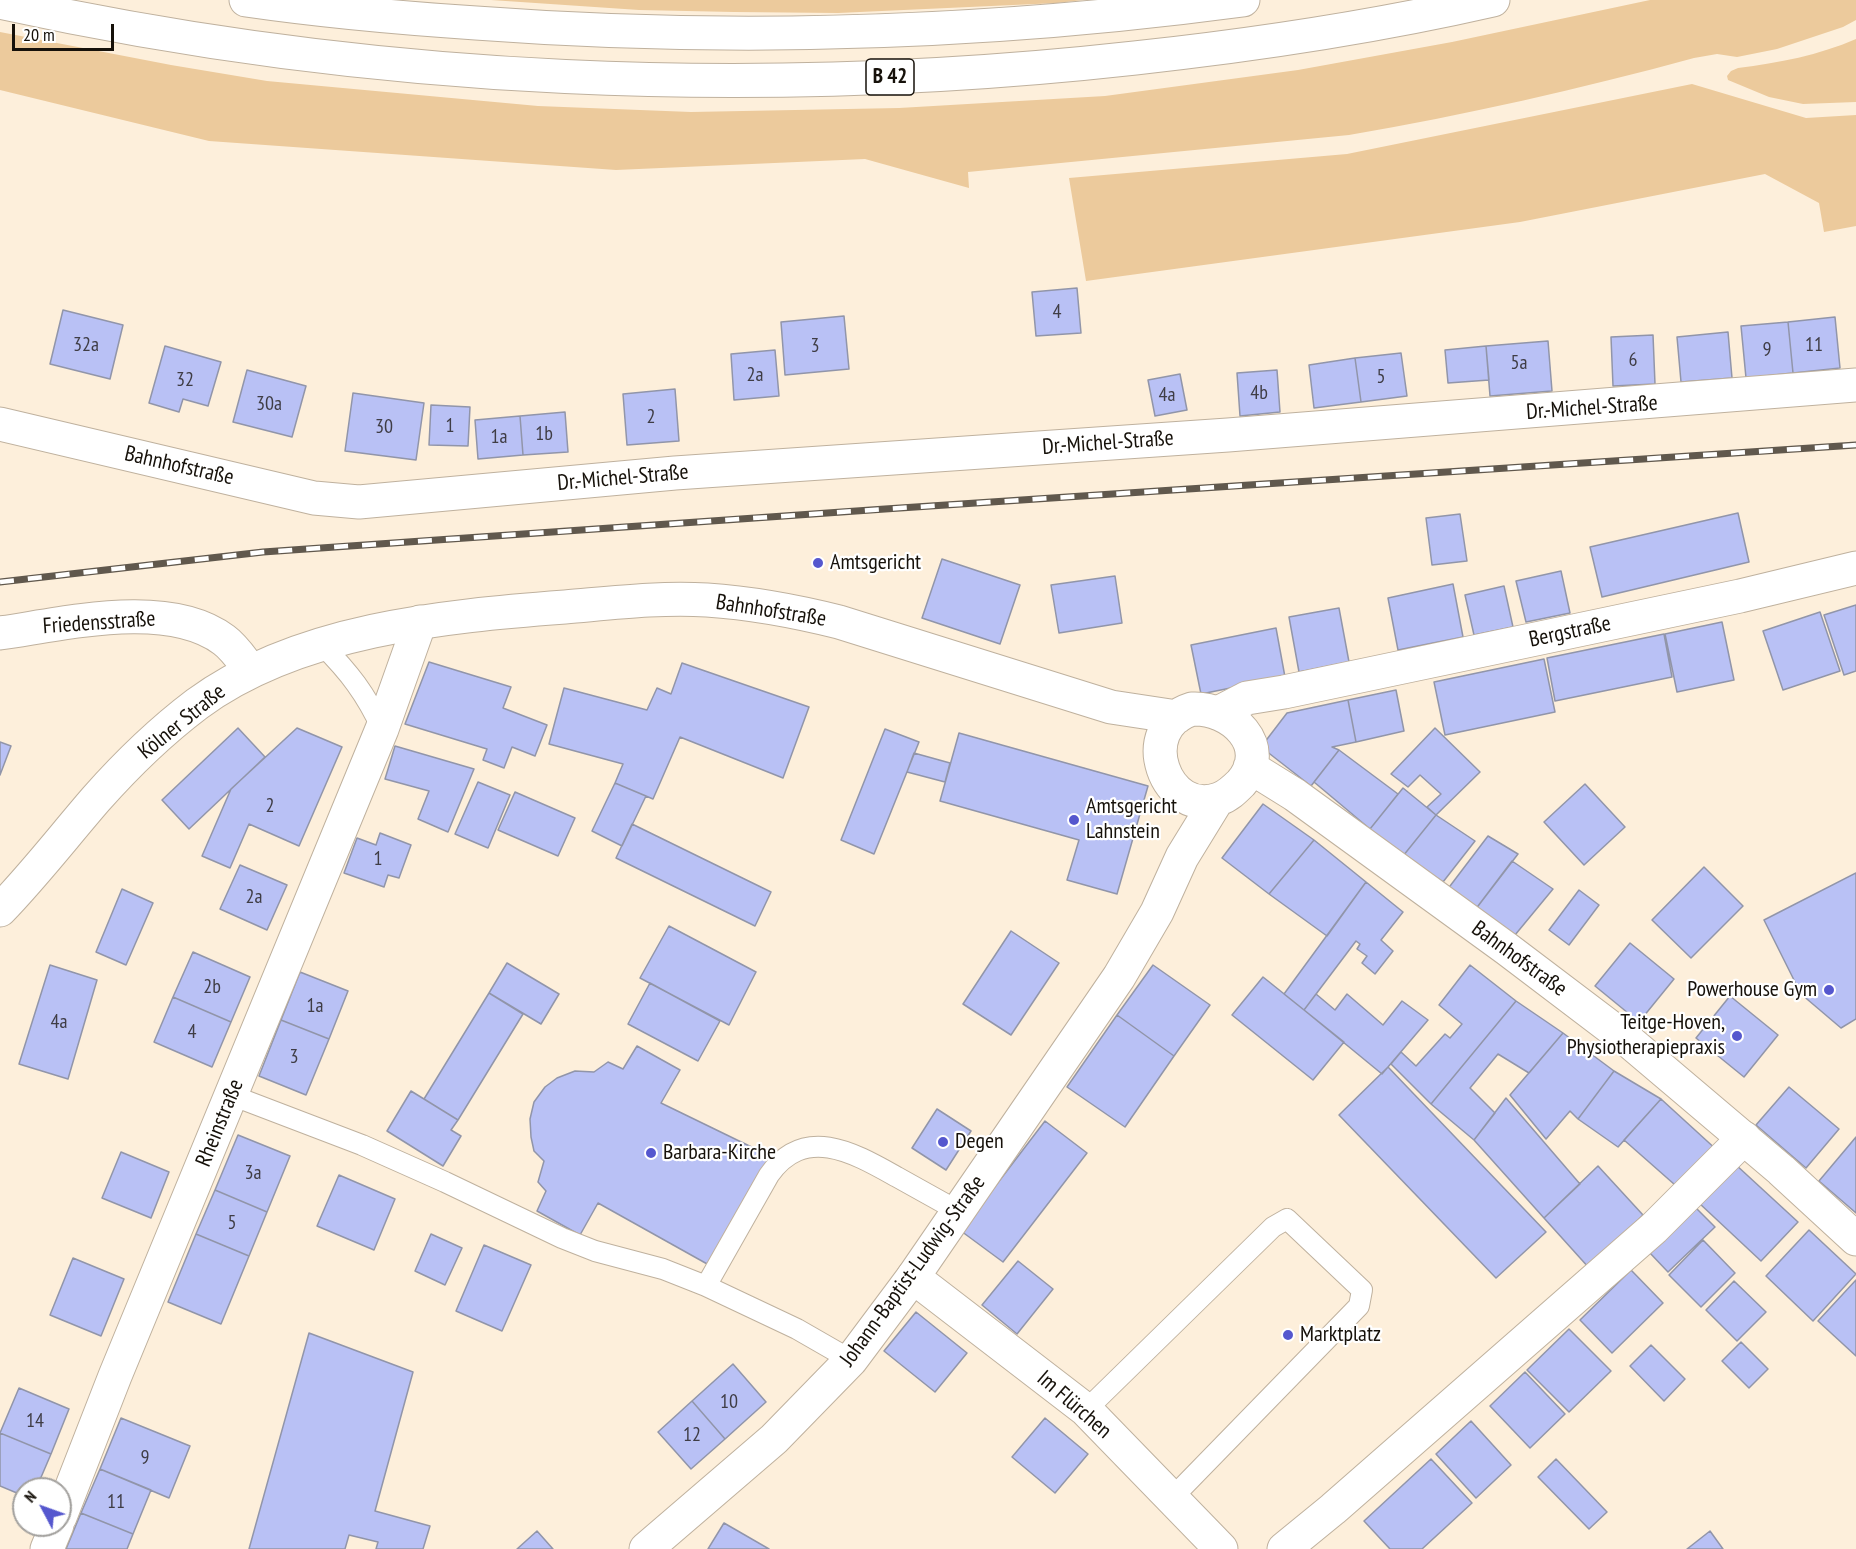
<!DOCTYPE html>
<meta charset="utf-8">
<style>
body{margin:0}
#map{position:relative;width:1856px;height:1549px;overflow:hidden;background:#fdefdb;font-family:"PT Sans Narrow",sans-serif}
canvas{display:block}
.north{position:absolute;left:12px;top:1477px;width:60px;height:60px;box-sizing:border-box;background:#fff;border:2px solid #a2a09d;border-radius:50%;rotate:311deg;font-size:16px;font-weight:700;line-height:24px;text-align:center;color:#16110a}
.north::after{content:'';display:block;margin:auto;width:21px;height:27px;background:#5557ce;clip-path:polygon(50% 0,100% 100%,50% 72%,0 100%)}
.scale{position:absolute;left:12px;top:24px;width:102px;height:27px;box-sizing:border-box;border:3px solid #16110a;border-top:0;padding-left:8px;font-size:18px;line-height:21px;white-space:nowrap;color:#16110a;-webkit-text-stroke:4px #fff;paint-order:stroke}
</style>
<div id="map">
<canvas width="1856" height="1549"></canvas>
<div class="north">N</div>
<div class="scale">20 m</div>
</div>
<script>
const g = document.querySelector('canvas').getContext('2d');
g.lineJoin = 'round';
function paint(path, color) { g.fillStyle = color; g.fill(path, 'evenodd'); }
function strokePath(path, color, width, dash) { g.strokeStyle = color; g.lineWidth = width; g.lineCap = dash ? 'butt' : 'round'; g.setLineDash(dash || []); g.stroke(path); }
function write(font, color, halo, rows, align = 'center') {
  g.font = font + ' "PT Sans Narrow",sans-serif'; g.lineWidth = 4.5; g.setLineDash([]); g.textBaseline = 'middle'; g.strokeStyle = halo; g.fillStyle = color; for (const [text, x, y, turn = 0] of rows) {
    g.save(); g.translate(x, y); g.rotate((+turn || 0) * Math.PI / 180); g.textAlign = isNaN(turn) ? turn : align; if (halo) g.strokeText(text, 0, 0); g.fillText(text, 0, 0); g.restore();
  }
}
paint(new Path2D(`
 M491,0H1083L1057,3L838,13L734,12L639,10Z
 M1650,0H1856V20L1843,27L1777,49L1737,57L1717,54L1694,58C1580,89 1465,115 1349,135L968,172L969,188L865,159L616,170L209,141L0,90V32L171,65L267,81L538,106L691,112L899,108L1105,96L1298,70L1452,42Z
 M1856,39V102L1803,104L1769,97L1728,80L1727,76L1731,71L1738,68C1779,63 1819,55 1856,39Z
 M1692,84L1806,118L1856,115V226L1824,232L1819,203L1765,174L1520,222L1086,281L1069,178L1347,154Z`), '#ecca9c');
const building = new Path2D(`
 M1077,288L1081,333L1036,336L1032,292Z
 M63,310L123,325L110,379L50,364Z
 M844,316L849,369L785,375L781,322Z
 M1835,317L1840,368L1793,373L1788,322Z
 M1788,322L1793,373L1746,378L1741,326Z
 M1728,332L1732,378L1681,382L1677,337Z
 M1653,335L1655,384L1613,386L1611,337Z
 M1548,341L1552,391L1490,396L1486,346Z
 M165,346L221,362L208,406L183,399L179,412L149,403Z
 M1486,346L1489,380L1448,383L1445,350Z
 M775,350L779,396L734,400L731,354Z
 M1401,353L1407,396L1361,402L1355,358Z
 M1355,358L1361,402L1314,408L1309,365Z
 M247,370L306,386L292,437L233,422Z
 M1277,370L1280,412L1240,416L1237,373Z
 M1180,374L1187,410L1155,416L1148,380Z
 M675,389L679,441L627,445L623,394Z
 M353,393L424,403L416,460L345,451Z
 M431,405L470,407L468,446L429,445Z
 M565,412L568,452L523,455L520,416Z
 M520,416L523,455L478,459L475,420Z
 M1738,513L1749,562L1602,597L1590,547Z
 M1460,514L1467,561L1432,565L1426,518Z
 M942,559L1020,585L1000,644L922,618Z
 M1561,571L1570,613L1526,622L1516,581Z
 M1115,576L1122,623L1059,633L1051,585Z
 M1453,584L1463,637L1398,650L1388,598Z
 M1504,586L1513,627L1474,635L1465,595Z
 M1856,605V671L1844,675L1824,615Z
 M1339,608L1349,662L1299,672L1289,617Z
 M1820,612L1840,671L1783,690L1763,631Z
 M1722,622L1734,680L1677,692L1665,634Z
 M1276,628L1285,677L1201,694L1191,645Z
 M1664,634L1672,677L1555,701L1547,658Z
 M1544,659L1555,712L1445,735L1434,682Z
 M429,662L511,687L503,708L547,725L535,756L512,747L504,768L483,760L487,749L405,724Z
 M682,663L809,707L783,778L680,737L653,799L615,783L623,764L549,744L564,688L647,710L657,688L671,694Z
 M1396,690L1404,731L1356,742L1348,700Z
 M1348,700L1356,742L1332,747L1339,750L1311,786L1261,747L1287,713Z
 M238,728L265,757L189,829L162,800Z
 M297,728L342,747L299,846L249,824L230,868L202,856L231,789Z
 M1435,728L1480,772L1436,815L1427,807L1441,794L1420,775L1408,787L1391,774Z
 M885,729L919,742L874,854L841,840Z
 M959,733L1148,786L1117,894L1067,880L1079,840L940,801Z
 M0,742L11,746L0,775Z
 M395,746L474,769L448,832L418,819L429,791L385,779Z
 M1339,750L1398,794L1370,829L1314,782Z
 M914,753L950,763L945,782L907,772Z
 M478,782L510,795L488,848L455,834Z
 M615,783L646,796L622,846L592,831Z
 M1585,784L1625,827L1584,865L1544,822Z
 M1403,788L1436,815L1403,856L1370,829Z
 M515,792L575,818L558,856L498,830Z
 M1263,804L1314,840L1269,894L1222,858Z
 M1436,815L1475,841L1443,882L1403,856Z
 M632,824L771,892L755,926L616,858Z
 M380,833L411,845L399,878L388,875L384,887L344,873L357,838L376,845Z
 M1488,836L1518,854L1475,910L1447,890Z
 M1314,840L1366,882L1327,936L1269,894Z
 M1512,861L1553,889L1515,935L1475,910Z
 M240,865L287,885L267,930L220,909Z
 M1704,867L1743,906L1691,958L1652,920Z
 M1856,873V1019L1841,1028L1801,994L1764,920Z
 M1366,882L1403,912L1381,940L1393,951L1375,974L1362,963L1367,956L1357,949L1360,944L1356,941L1304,1010L1284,994Z
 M122,889L153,903L126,965L96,952Z
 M1579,890L1599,905L1569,945L1549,930Z
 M669,926L756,972L729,1025L640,978Z
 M1011,931L1059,963L1011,1035L963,1004Z
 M1630,943L1674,979L1639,1022L1595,986Z
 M193,952L250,977L231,1022L173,997Z
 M507,963L559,994L541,1024L489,993Z
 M50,965L97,980L68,1079L19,1064Z
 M1153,965L1210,1005L1174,1056L1117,1015Z
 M1470,965L1516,1001L1431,1104L1391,1064L1401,1052L1416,1066L1445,1034L1450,1038L1462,1024L1439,1005Z
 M300,972L348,991L329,1039L281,1020Z
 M1263,977L1344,1042L1313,1080L1232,1015Z
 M650,983L720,1021L698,1061L628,1024Z
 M489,993L523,1014L458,1120L424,1099Z
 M1316,994L1335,1010L1347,994L1383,1025L1402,1001L1428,1020L1382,1074L1304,1010Z
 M1730,996L1778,1035L1744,1077L1696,1038Z
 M173,997L231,1022L212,1067L154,1042Z
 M1516,1001L1563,1033L1529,1073L1498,1054L1470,1088L1495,1113L1474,1140L1431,1104Z
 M1117,1015L1174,1056L1125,1127L1067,1087Z
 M281,1020L329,1039L306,1095L259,1076Z
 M1563,1033L1614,1071L1578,1119L1570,1111L1546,1139L1510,1095Z
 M637,1046L680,1070L661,1103L770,1156L709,1265L598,1203L580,1235L537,1211L546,1191L538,1182L544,1161L534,1151L531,1137L530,1119L534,1102L545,1087L557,1078L575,1071L594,1072L608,1062L623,1069Z
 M1388,1067L1546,1232L1496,1278L1339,1115Z
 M1614,1071L1661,1099L1618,1147L1578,1119Z
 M1789,1087L1839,1129L1806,1168L1756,1125Z
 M411,1091L458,1120L451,1130L461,1136L443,1166L387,1131Z
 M1506,1098L1580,1184L1544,1218L1474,1140Z
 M1661,1099L1719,1152L1683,1192L1624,1140Z
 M937,1109L971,1131L946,1170L912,1148Z
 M1045,1121L1087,1153L1003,1262L961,1231Z
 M238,1135L290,1156L267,1212L215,1190Z
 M1856,1137V1213L1819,1181Z
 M121,1152L169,1172L151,1218L102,1198Z
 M1735,1164L1798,1222L1761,1261L1699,1203Z
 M1598,1166L1643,1215L1590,1269L1544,1218Z
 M339,1175L395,1199L374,1250L317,1226Z
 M215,1190L267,1212L249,1256L196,1234Z
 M1695,1207L1715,1227L1668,1272L1649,1252Z
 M1809,1230L1856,1274L1813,1321L1766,1276Z
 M196,1234L249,1256L221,1324L168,1302Z
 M431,1234L462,1248L445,1285L415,1271Z
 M1703,1240L1735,1273L1701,1307L1669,1275Z
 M484,1245L531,1265L502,1331L456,1311Z
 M73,1258L124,1279L101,1336L50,1315Z
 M1018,1261L1053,1289L1017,1334L982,1305Z
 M1631,1270L1663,1303L1612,1353L1580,1320Z
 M1856,1280V1356L1818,1321Z
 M1734,1281L1766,1312L1737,1341L1706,1310Z
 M916,1312L967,1353L935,1392L884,1351Z
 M1569,1329L1611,1371L1569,1412L1527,1370Z
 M309,1333L413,1372L375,1511L430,1526L423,1549H376L378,1542L349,1535L345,1549H249Z
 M1741,1342L1768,1369L1749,1388L1722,1361Z
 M1651,1345L1685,1379L1664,1401L1630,1366Z
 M733,1364L766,1402L725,1439L692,1401Z
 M1525,1372L1565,1414L1530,1448L1490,1406Z
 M19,1388L69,1409L51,1454L0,1433Z
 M692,1401L725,1439L691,1469L658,1432Z
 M121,1418L190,1446L169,1498L100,1469Z
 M1045,1418L1088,1454L1055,1493L1012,1457Z
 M1471,1421L1511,1465L1476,1498L1436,1454Z
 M0,1433L51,1454L36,1489H24V1496L0,1486Z
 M1431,1459L1472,1503L1422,1549H1390L1364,1521Z
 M1556,1459L1607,1512L1589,1529L1538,1477Z
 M100,1469L151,1490L133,1534L81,1513Z
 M81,1513L133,1534L127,1549H66Z
 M724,1523L769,1549H708Z
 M537,1531L553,1549H517Z
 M1710,1531L1723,1549H1687Z`);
paint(building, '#b9c1f5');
strokePath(building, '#9195a9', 1.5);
const service = new Path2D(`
 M322,645C349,672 366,694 382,729
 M231,1095L362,1145L445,1182L562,1238L595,1251L663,1269L706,1286L797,1329L851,1360
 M706,1286L769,1175C805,1124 854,1153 897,1177C917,1188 938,1200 958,1211
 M1086,1410L1273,1227L1287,1219L1362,1290L1359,1306L1172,1498`);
const minor = new Path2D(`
 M0,424L314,498L359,502L675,473L1228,435L1856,385
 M0,633C64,624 168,598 224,640C235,648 243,661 251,671
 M1218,713L1247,698L1284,692L1740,596L1856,568
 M913,1277L1086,1410L1221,1549
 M60,1517L115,1376L382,729L420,622
 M47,1549L57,1525
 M1284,1549L1333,1509L1654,1228L1744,1138`);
const tertiary = new Path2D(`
 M1192,709C1231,707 1273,746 1241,783C1234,790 1228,796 1219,799C1166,819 1132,728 1192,709Z
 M1250,767L1295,795L1507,949L1631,1043L1781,1170L1856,1239
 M0,910C34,875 64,836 96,799C127,764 160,732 197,704C297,630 444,616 565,607C612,603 660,597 707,600C752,603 795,611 839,622L1111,707L1177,717
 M646,1549L774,1439L851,1360L913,1277L1119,977L1157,912L1182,857L1217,800`);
const trunk = new Path2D(`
 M246,0C322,11 399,18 476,23C731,42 989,34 1243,0
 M0,2C372,84 757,100 1135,58C1255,45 1375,27 1493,0`);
strokePath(service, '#bfb19e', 22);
strokePath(minor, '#bfb19e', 35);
strokePath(tertiary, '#bfb19e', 35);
strokePath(trunk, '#bfb19e', 35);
strokePath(service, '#fff', 20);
strokePath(minor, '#fff', 33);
strokePath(tertiary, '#fff', 33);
strokePath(trunk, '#fff', 33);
const rail = new Path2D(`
 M0,582L263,552L885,509L1856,445`);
strokePath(rail, '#60584d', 7);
strokePath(rail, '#fff', 4.5, [14]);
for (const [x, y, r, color] of [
 [818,563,6,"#5557ce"],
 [1074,820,6,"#5557ce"],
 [1829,990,6,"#5557ce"],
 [1737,1036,6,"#5557ce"],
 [943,1142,6,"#5557ce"],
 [651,1153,6,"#5557ce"],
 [1288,1335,6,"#5557ce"]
]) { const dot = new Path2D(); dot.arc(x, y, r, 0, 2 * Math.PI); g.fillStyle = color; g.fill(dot); strokePath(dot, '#fff', 2); }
write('20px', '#3f3d45', null, [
 ["4",1057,312],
 ["32a",86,345],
 ["11",1814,345],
 ["3",815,346],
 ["9",1767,350],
 ["6",1633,360],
 ["5a",1519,363],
 ["2a",755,375],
 ["5",1381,377],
 ["32",185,380],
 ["4b",1259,393],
 ["4a",1167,395],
 ["30a",269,404],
 ["2",651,417],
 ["1",450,426],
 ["30",384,427],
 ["1b",544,434],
 ["1a",499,437],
 ["2",270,806],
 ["1",378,859],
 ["2a",254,897],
 ["2b",212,987],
 ["1a",315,1006],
 ["4a",59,1022],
 ["4",192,1032],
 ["3",294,1057],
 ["3a",253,1173],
 ["5",232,1223],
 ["10",729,1402],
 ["14",35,1421],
 ["12",692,1435],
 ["9",145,1458],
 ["11",116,1502]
]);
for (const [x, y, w] of [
 [890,77,48]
]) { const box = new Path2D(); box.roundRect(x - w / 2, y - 18, w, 36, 4.5); g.fillStyle = '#fff'; g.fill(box); strokePath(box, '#16110a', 1.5); }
write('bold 21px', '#16110a', null, [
 ["B 42",890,77]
]);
write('22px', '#16110a', '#fff', [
 ["Dr.-Michel-Straße",1592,408,-4],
 ["Dr.-Michel-Straße",1108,443,-4],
 ["Bahnhofstraße",179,466,13],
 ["Dr.-Michel-Straße",623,478,-5],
 ["Bahnhofstraße",771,611,9],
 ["Friedensstraße",99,623,-4],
 ["Bergstraße",1570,632,-12],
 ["Kölner Straße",182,722,-39],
 ["Bahnhofstraße",1519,959,36],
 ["Rheinstraße",220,1123,-68],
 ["Johann-Baptist-Ludwig-Straße",913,1271,-54],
 ["Im Flürchen",1074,1405,41]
]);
write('22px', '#16110a', '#fff', [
 ["Amtsgericht",830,563],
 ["Amtsgericht",1086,807],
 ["Lahnstein",1086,832],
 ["Powerhouse Gym",1817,990,"right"],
 ["Teitge-Hoven,",1725,1023,"right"],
 ["Physiotherapiepraxis",1725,1048,"right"],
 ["Degen",955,1142],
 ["Barbara-Kirche",663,1153],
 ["Marktplatz",1300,1335]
], 'left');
</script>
